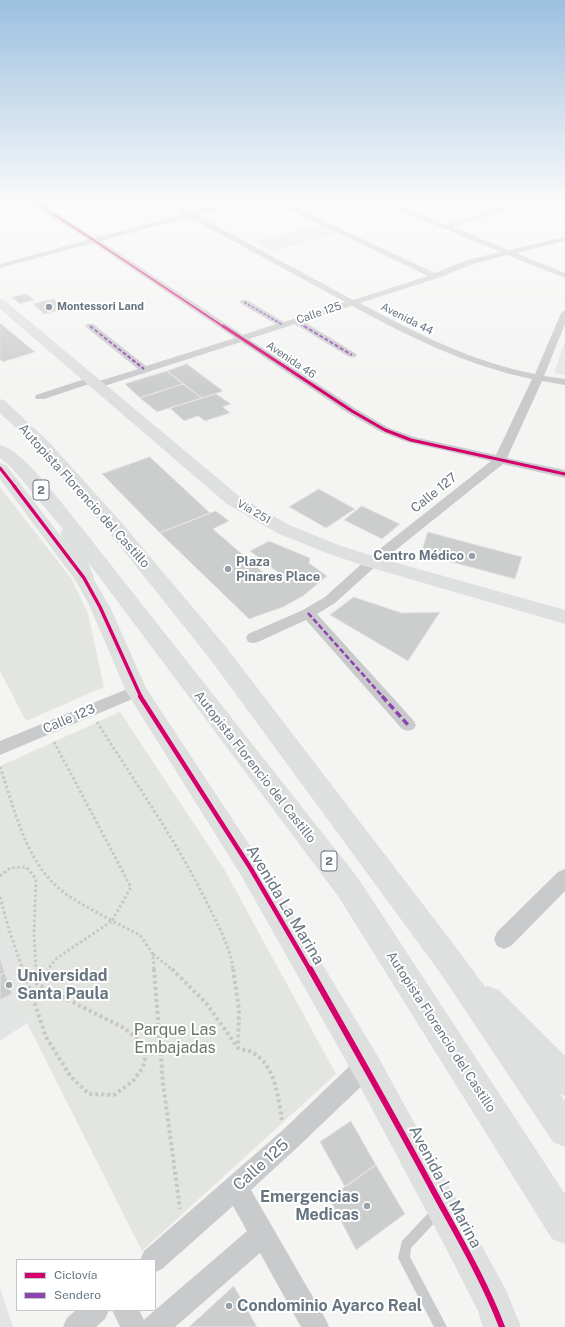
<!DOCTYPE html>
<meta charset="utf-8">
<style>
body{margin:0}
#map{position:relative;width:565px;height:1327px;overflow:hidden;background:#f4f4f3;font-family:"Public Sans",sans-serif}
canvas{display:block}
.legend{position:absolute;left:16px;top:1259px;width:140px;height:52px;box-sizing:border-box;background:#fff;border:1px solid #c2c8cc;margin:0;padding:5px 7px;list-style:none;font-size:12px;color:#677580}
.legend li{display:flex;align-items:center;gap:8px;height:20px}
.legend b{width:20px;border:1px solid #c2c8cc}
</style>
<div id="map">
<canvas width="565" height="1327"></canvas>
<ul class="legend">
<li><b style="height:5px;background:#d6006c"></b>Ciclovía</li>
<li><b style="height:5px;background:#8e44ad"></b>Sendero</li>
</ul>
</div>
<script>
const g = document.querySelector('canvas').getContext('2d');
g.lineJoin = 'round';
function paint(path, color) { g.fillStyle = color; g.fill(path, 'evenodd'); }
function strokePath(path, color, width, dash) { g.strokeStyle = color; g.lineWidth = width; g.lineCap = dash ? 'butt' : 'round'; g.setLineDash(dash || []); g.stroke(path); }
function write(font, color, halo, rows, align = 'center') {
  g.font = font + ' "Public Sans",sans-serif'; g.lineWidth = 4; g.setLineDash([]); g.textBaseline = 'middle'; g.strokeStyle = halo; g.fillStyle = color; for (const [text, x, y, turn = 0] of rows) {
    g.save(); g.translate(x, y); g.rotate((+turn || 0) * Math.PI / 180); g.textAlign = isNaN(turn) ? turn : align; if (halo) g.strokeText(text, 0, 0); g.fillText(text, 0, 0); g.restore();
  }
}
paint(new Path2D(`
 M0,916L27,1023L0,1041Z
 M0,1288L13,1327H0Z`), '#e3e4e4');
paint(new Path2D(`
 M323,224L341,232L273,251L255,242Z
 M565,341V375L554,373Z
 M0,487L71,578L88,613L104,687L26,721L0,671Z
 M120,712L224,869L336,1074L142,1251L27,1023L0,916V766Z`), '#e3e6e0');
const building = new Path2D(`
 M27,294L34,300L20,304L12,297Z
 M54,299L65,309L44,314L33,304Z
 M0,323L35,352L3,362L0,359Z
 M187,364L223,391L202,398L167,371Z
 M167,371L183,384L140,398L125,384Z
 M183,384L202,398L157,412L140,398Z
 M216,394L231,404L223,407L230,413L205,421L198,416L184,421L170,408Z
 M150,457L210,513L160,533L102,474Z
 M319,489L355,509L326,528L289,507Z
 M362,506L400,524L382,539L344,520Z
 M216,511L229,521L213,529L271,579L280,574L250,551L269,541L310,558L309,563L327,576L303,596L283,607L249,619L160,533Z
 M428,532L522,557L515,579L421,554Z
 M354,597L402,613L440,612L408,661L330,615Z
 M0,957L5,973L0,975Z
 M5,973L12,994L0,1000V975Z
 M351,1121L376,1165L345,1187L320,1142Z
 M376,1165L405,1214L356,1250L329,1198Z
 M234,1286L257,1327H189Z`);
paint(building, '#cccdcd');
strokePath(building, '#e4e4e2', 1);
strokePath(new Path2D(`
 M97,722C136,784 179,844 211,911C220,929 231,950 233,970
 M54,742L131,887L112,921L140,935L153,954L154,970
 M0,767C15,810 25,861 62,891C77,903 96,911 112,921L57,958L47,970
 M0,876L10,868L26,867L36,879L34,933L36,970
 M0,897L9,930L23,970
 M153,954L173,970`), '#c6c7c8', 3, [2.5, 2.5]);
strokePath(new Path2D(`
 M23,969L46,1037L71,1077L89,1094L114,1095L132,1082L142,1069L146,1056L139,1040L124,1028L37,984L36,969
 M154,969L163,1083L180,1209
 M172,969L206,1003L238,1048
 M233,969L239,1010L238,1048C243,1050 249,1050 253,1053C276,1066 278,1098 282,1121
 M37,983L48,969`), '#c6c7c8', 4, [3, 3]);
paint(new Path2D(`
 M436,1207L440,1209L442,1213L440,1217L411,1248L410,1257L447,1327H434L398,1258L402,1241L432,1209Z`), '#c9cacb');
paint(new Path2D(`
 M29,203H38L45,205L95,238L184,214L165,203H173L191,212L218,203H227L211,212L196,215L353,300L428,276L276,203H285L435,273L467,260L500,252L383,203H392L446,225L517,203H527L452,227L509,250L565,237V241L516,253L565,273V278L507,255L473,264L438,278L360,303C416,333 472,362 535,374L561,313L565,310V324L544,376L565,379V385L542,381L507,458L565,470V478L503,464L377,565L335,603L317,614L414,721L416,725L414,729L408,731L402,729L306,620L258,642L253,643L248,642L246,638L248,634L303,610L325,597L367,559L491,461L407,442L381,432L348,413L241,342L101,387H93L92,385L93,383L138,369L87,328L85,326L87,324H93L146,366L235,338L93,243L0,268V264L88,240ZM189,217L345,302L284,322L247,300H241L240,302L241,304L276,324L243,335L101,241ZM352,306C412,338 465,365 532,379L496,455L414,437L389,428L356,409L249,339L295,324L349,357H355L357,355L355,353L303,321Z
 M91,377L96,380L95,382L44,399H36L35,397L36,395Z
 M137,685L142,687L145,691L142,695L0,755V741Z
 M565,869V891L511,946L504,949L497,946L494,939L497,932L558,872Z
 M366,1055L374,1058L377,1066L374,1074L300,1145L251,1190L325,1318L329,1327H301L260,1253L175,1327H120L112,1310H139L144,1320L146,1318L247,1231L233,1206L162,1269L155,1272V1260H140L144,1251L284,1129L358,1058Z
 M76,1310H109L105,1319L96,1327H63L67,1318Z`), '#c9cacb');
paint(new Path2D(`
 M0,299L4,300L239,496L289,525L341,546L379,558L565,610V624L365,566L329,554L277,533L227,504L0,309Z
 M0,463L6,465L93,578L110,607L146,688L260,861L377,1055L506,1290L521,1327H483L478,1311L448,1252L355,1077L242,877L126,691L90,607L76,581L0,479Z`), '#dedfdf');
paint(new Path2D(`
 M0,399L5,401L49,442L121,522L226,647L461,954L485,987L488,986L499,990L565,1056V1096L560,1094L565,1101V1147L553,1142L441,974L210,659L107,530L37,448L0,413Z
 M0,445C22,450 55,495 70,513L358,878L565,1194V1244L552,1239L338,896L88,562L94,578L91,583L84,585L77,583L74,578L60,533L63,529L11,467L0,458Z`), '#dedfdf');
strokePath(new Path2D(`
 M244,302L283,325
 M296,321L305,327`), '#8e44ad', 1.5, [3, 1.5]);
strokePath(new Path2D(`
 M90,326L144,369
 M304,326L352,355`), '#8e44ad', 2, [4, 2]);
strokePath(new Path2D(`
 M308,613L383,697`), '#8e44ad', 2.5, [5.5, 2.5]);
strokePath(new Path2D(`
 M382,696L408,725`), '#8e44ad', 3.5, [7, 3.5]);
strokePath(new Path2D(`
 M32,203L42,207L95,241L224,327`), '#d6006c', 2);
strokePath(new Path2D(`
 M223,326L352,411L385,430L411,440L565,474
 M0,468L15,487`), '#d6006c', 3);
strokePath(new Path2D(`
 M14,486L84,578L100,607L141,697`), '#d6006c', 3.5);
strokePath(new Path2D(`
 M140,696L251,869L310,970`), '#d6006c', 4.5);
strokePath(new Path2D(`
 M310,969C352,1043 394,1117 434,1192C458,1236 484,1280 502,1327`), '#d6006c', 6);
const sky = g.createLinearGradient(0, 0, 0, 389);
sky.addColorStop(0, '#9cc0e0');
sky.addColorStop(0.52, '#fafafa');
sky.addColorStop(1, '#fafafa00');
g.fillStyle = sky;
g.fillRect(0, 0, 565, 389);
for (const [x, y, r, color] of [
 [49,307,4,"#98a1a8"],
 [472,556,4,"#98a1a8"],
 [228,569,4,"#98a1a8"],
 [9,985,4,"#98a1a8"],
 [367,1206,4,"#98a1a8"],
 [229,1306,4,"#98a1a8"]
]) { const dot = new Path2D(); dot.arc(x, y, r, 0, 2 * Math.PI); g.fillStyle = color; g.fill(dot); strokePath(dot, '#fff', 1.5); }
write('bold 11px', '#677580', '#fff', [
 ["Montessori Land",57,307]
], 'left');
write('11px', '#677580', '#fff', [
 ["Calle 125",319,313,-19],
 ["Avenida 44",407,319,27],
 ["Avenida 46",291,360,34],
 ["Vía 251",254,512,30]
]);
for (const [x, y, w] of [
 [41,490,16],
 [329,861,16]
]) { const box = new Path2D(); box.roundRect(x - w / 2, y - 10, w, 20, 3); g.fillStyle = '#fff'; g.fill(box); strokePath(box, '#677580', 1); }
write('bold 12px', '#677580', null, [
 ["2",41,490],
 ["2",329,861]
]);
write('13px', '#677580', '#fff', [
 ["Calle 127",434,493,-39],
 ["Autopista Florencio del Castillo",84,496,48],
 ["Calle 123",69,719,-23],
 ["Autopista Florencio del Castillo",255,767,52],
 ["Autopista Florencio del Castillo",441,1032,57]
]);
write('bold 13px', '#677580', '#fff', [
 ["Centro Médico",464,556],
 ["Plaza",236,562,"left"],
 ["Pinares Place",236,577,"left"]
], 'right');
write('16px', '#677580', '#fff', [
 ["Avenida La Marina",285,905,59],
 ["Calle 125",261,1165,-42],
 ["Avenida La Marina",445,1187,62]
]);
write('bold 16px', '#677580', '#fff', [
 ["Universidad",17,976],
 ["Santa Paula",17,994],
 ["Emergencias",359,1197,"right"],
 ["Medicas",359,1215,"right"],
 ["Condominio Ayarco Real",237,1306]
], 'left');
write('16px', '#697865', '#fff', [
 ["Parque Las",175,1030],
 ["Embajadas",175,1048]
]);
</script>
